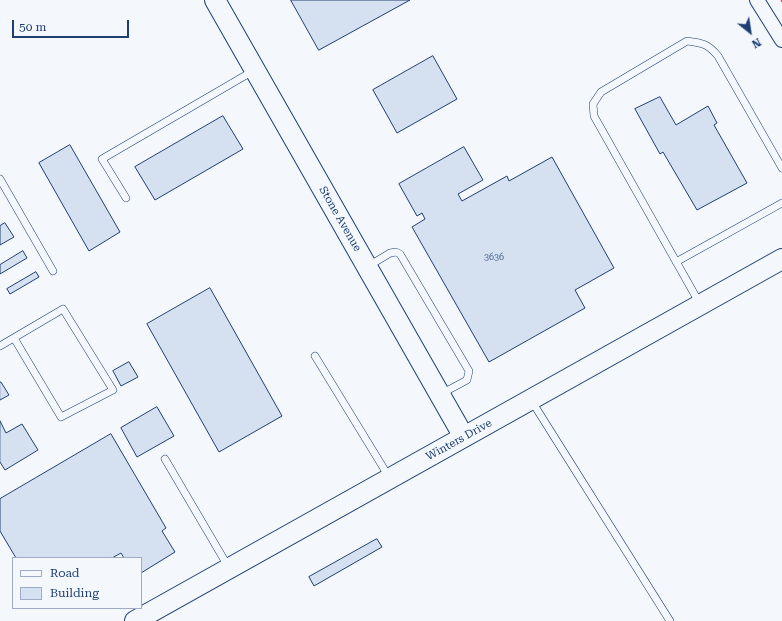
<!DOCTYPE html>
<style>
body{margin:0}
#map{position:relative;width:782px;height:621px;overflow:hidden;background:#f4f7fb;font-family:"Roboto Serif",serif}
canvas{display:block}
.legend{position:absolute;left:12px;top:557px;width:130px;height:52px;box-sizing:border-box;background:#f4f7fb;border:1px solid #9eadc5;margin:0;padding:5px 7px;list-style:none;font-size:12px;color:#1d3f73}
.legend li{display:flex;align-items:center;gap:8px;height:20px}
.legend b{width:20px;border:1px solid #9eadc5}
.north{position:absolute;left:730px;top:12px;width:40px;height:40px;-webkit-text-stroke:3px #f4f7fb;paint-order:stroke;rotate:150deg;font-size:11px;font-weight:700;line-height:16px;text-align:center;color:#1d3f73}
.north::after{content:'';display:block;margin:auto;width:14px;height:18px;background:#1d3f73;clip-path:polygon(50% 0,100% 100%,50% 72%,0 100%)}
.scale{position:absolute;left:12px;top:20px;width:117px;height:18px;box-sizing:border-box;border:2px solid #1d3f73;border-top:0;padding-left:5px;font-size:12px;line-height:14px;white-space:nowrap;color:#1d3f73;-webkit-text-stroke:3px #f4f7fb;paint-order:stroke}
</style>
<div id="map">
<canvas width="782" height="621"></canvas>
<ul class="legend">
<li><b style="height:5px;background:#f4f7fb"></b>Road</li>
<li><b style="height:11px;background:#d5e0f0"></b>Building</li>
</ul>
<div class="north">N</div>
<div class="scale">50 m</div>
</div>
<script>
const g = document.querySelector('canvas').getContext('2d');
g.lineJoin = 'round';
function paint(path, color) { g.fillStyle = color; g.fill(path, 'evenodd'); }
function strokePath(path, color, width, dash) { g.strokeStyle = color; g.lineWidth = width; g.lineCap = dash ? 'butt' : 'round'; g.setLineDash(dash || []); g.stroke(path); }
function write(font, color, halo, rows, align = 'center') {
  g.font = font + ' "Roboto Serif",serif'; g.lineWidth = 3; g.setLineDash([]); g.textBaseline = 'middle'; g.strokeStyle = halo; g.fillStyle = color; for (const [text, x, y, turn = 0] of rows) {
    g.save(); g.translate(x, y); g.rotate((+turn || 0) * Math.PI / 180); g.textAlign = isNaN(turn) ? turn : align; if (halo) g.strokeText(text, 0, 0); g.fillText(text, 0, 0); g.restore();
  }
}
const building = new Path2D(`
 M291,0H410L319,50Z
 M433,56L457,99L397,133L373,90Z
 M660,97L676,125L708,106L717,123L714,125L747,183L697,210L663,152L660,154L635,109Z
 M223,116L243,149L155,200L135,167Z
 M70,145L120,232L89,251L39,163Z
 M464,147L483,180L458,194L462,201L507,176L509,181L552,157L614,268L575,290L585,308L489,362L412,227L425,219L422,213L417,216L399,184Z
 M5,223L14,237L0,245V226Z
 M23,251L27,258L0,274V265Z
 M36,272L39,277L10,294L7,289Z
 M210,288L282,416L219,452L147,324Z
 M129,362L138,377L121,386L113,371Z
 M0,382H1L9,395L0,400Z
 M157,407L174,436L137,457L121,428Z
 M0,421L6,433L22,424L38,450L5,470L0,462Z
 M111,434L166,528L162,531L175,552L141,573V558H124L121,553L112,558H16L0,531V499Z
 M377,539L382,547L314,586L309,577Z`);
paint(building, '#d5e0f0');
strokePath(building, '#1d3f73', 1);
const lane = new Path2D(`
 M0,179L53,271
 M126,198L102,159L253,71
 M676,262L782,203
 M367,267L390,253L396,252L400,254L469,371L467,380L441,394
 M700,304L594,116L593,104L601,92L687,41C703,43 708,44 718,56L782,168
 M0,346L63,309L113,390L61,417L14,338
 M315,356L389,477
 M531,400L670,621
 M165,459L229,568`);
const street = new Path2D(`
 M757,0L782,40`);
const secondary = new Path2D(`
 M215,0L464,437
 M135,621L782,259`);
strokePath(lane, '#1d3f73', 8);
strokePath(street, '#1d3f73', 16);
strokePath(secondary, '#1d3f73', 22);
strokePath(lane, '#f4f7fb', 7);
strokePath(street, '#f4f7fb', 14);
strokePath(secondary, '#f4f7fb', 20);
strokePath(new Path2D(`
 M781,0L782,2`), '#c62828', 1, [14, 3, 2, 3]);
write('9px', '#4b6792', null, [
 ["3636",494,257]
]);
write('11px', '#1d3f73', '#f4f7fb', [
 ["Stone Avenue",340,219,60],
 ["Winters Drive",459,440,-29]
]);
</script>
